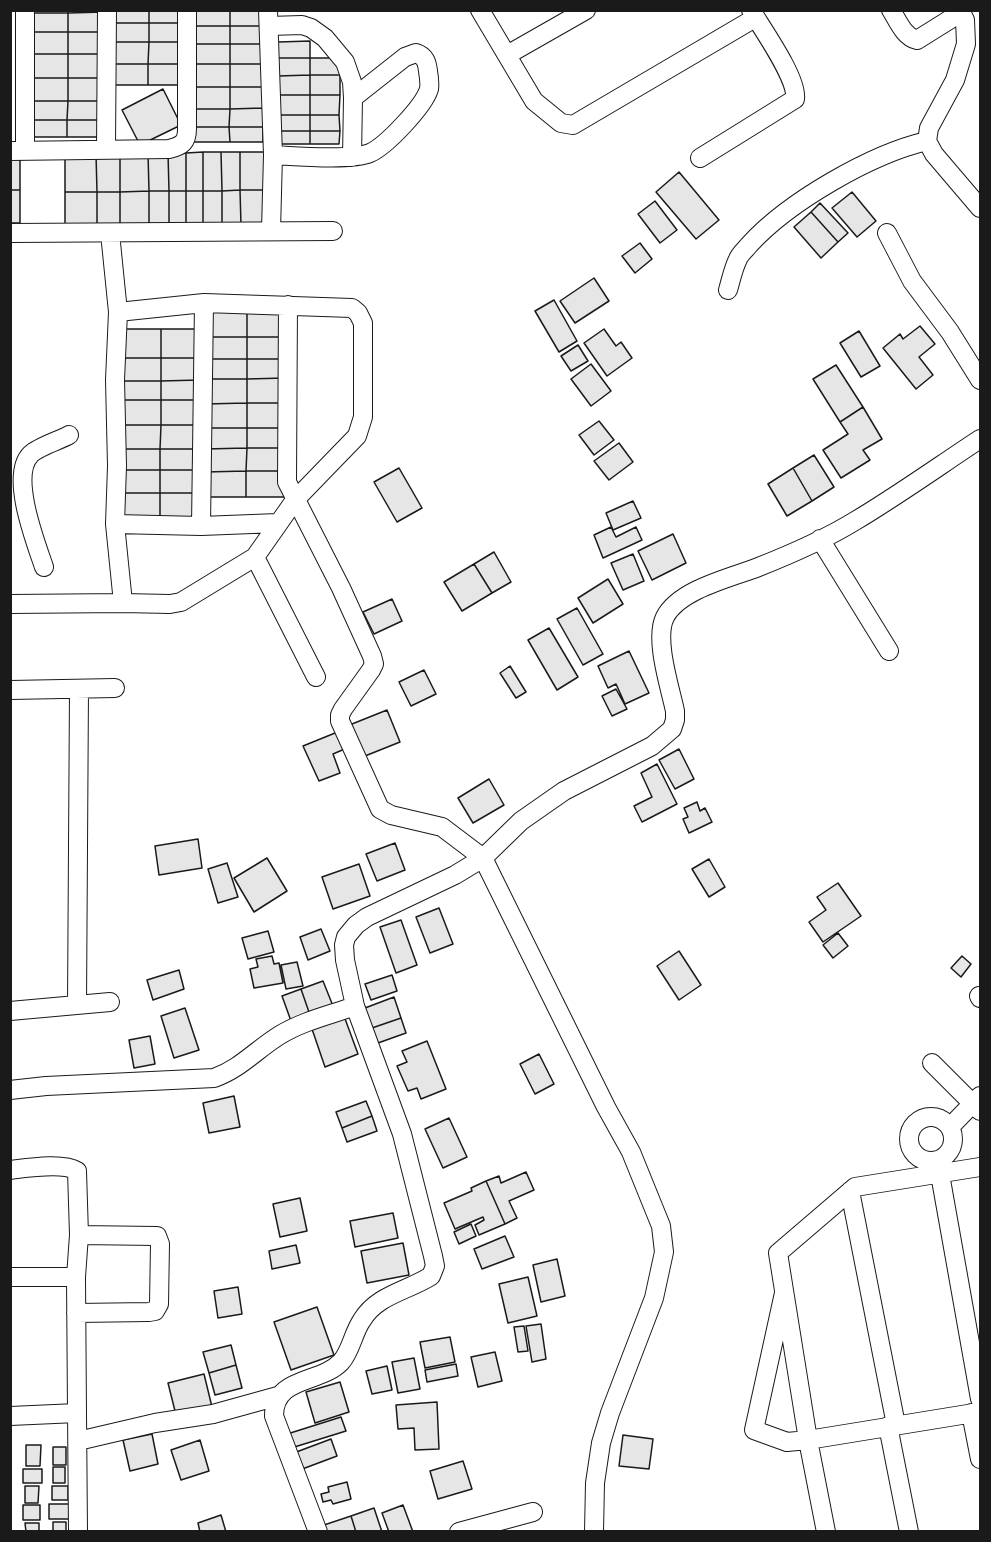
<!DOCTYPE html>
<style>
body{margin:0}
#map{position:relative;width:991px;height:1542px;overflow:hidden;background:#fff;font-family:Ubuntu,sans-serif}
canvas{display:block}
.frame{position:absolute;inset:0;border:12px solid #1a1a1a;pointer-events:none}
</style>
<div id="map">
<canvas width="991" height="1542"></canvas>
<div class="frame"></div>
</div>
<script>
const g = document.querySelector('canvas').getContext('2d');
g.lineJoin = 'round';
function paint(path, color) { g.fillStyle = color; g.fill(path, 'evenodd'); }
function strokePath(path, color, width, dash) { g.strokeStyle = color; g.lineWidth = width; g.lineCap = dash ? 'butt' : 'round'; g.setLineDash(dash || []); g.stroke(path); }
const building = new Path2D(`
 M29,10H68V13H29Z
 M68,10H104V12L68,13Z
 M113,10H149V23H113Z
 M149,10H181V23H149Z
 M192,10H230V26H193Z
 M230,10H263L264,26H230Z
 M104,12V32H68V13Z
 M29,13H68V32H29Z
 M113,23H149V42H113Z
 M149,23H181V42H149Z
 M193,26H230V44H193Z
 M230,26H264L263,44H230Z
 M29,32H68V54H28Z
 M68,32H104V54H68Z
 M310,41V58H278V42Z
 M113,42H149L148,64H113Z
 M149,42H181V64H148Z
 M193,44H230V64H193Z
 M230,44H263V64H230Z
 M28,54H68V78H29Z
 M68,54H104L103,78H68Z
 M278,58H310V75L278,76Z
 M310,58H340V75H310Z
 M113,64H148V85H113Z
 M148,64H181V85H148Z
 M193,64H230V87H193Z
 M230,64H263V87H230Z
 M310,75H340V95H310Z
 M310,75V95H277L278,76Z
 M29,78H68V101H28Z
 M68,78H103V101H68Z
 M193,87H230V109H193Z
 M230,87H263V108L230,109Z
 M163,89L181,125L140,145L122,110Z
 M277,95H310V115H277Z
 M310,95H340L339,115H310Z
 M28,101H68L67,120H28Z
 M68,101H103V120H67Z
 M263,108V127H229L230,109Z
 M193,109H230L229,127H193Z
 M277,115H310V131H277Z
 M310,115H339L340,131H310Z
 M28,120H67V137H28Z
 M67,120H103V137H67Z
 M193,127H229L230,142H193Z
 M229,127H263V142H230Z
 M277,131H310V144H277Z
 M310,131H340L339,144H310Z
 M203,152H221L222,191H203Z
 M203,152V191H186V153Z
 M221,152H240V190L222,191Z
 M240,152H265V190H240Z
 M120,153H148L149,191L120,192Z
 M120,153V192H97L96,154Z
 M148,153H168L169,191H149Z
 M168,153H186V191H169Z
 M65,154H96L97,192H65Z
 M10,155H20V190H10Z
 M679,172L719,220L696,239L656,192Z
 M10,190H20V223H10Z
 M240,190L241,226H222V191Z
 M240,190H265V225L241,226Z
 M149,191V227H120V192Z
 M149,191H169V227H149Z
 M169,191H186V226L169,227Z
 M186,191H203V226H186Z
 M203,191H222V226H203Z
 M65,192H97V227L65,228Z
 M97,192H120V227H97Z
 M852,192L876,221L857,237L832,208Z
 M655,201L677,230L660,243L638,214Z
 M820,203L848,233L838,242L811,212Z
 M811,212L838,242L821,258L794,227Z
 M640,243L652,259L635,273L622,256Z
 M594,278L609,301L575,323L560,301Z
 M554,300L577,341L559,352L535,311Z
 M247,307L286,308L285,337H247Z
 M247,307V337H205V308Z
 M920,326L935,344L919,357L933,375L916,389L883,348L900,334L903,339Z
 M119,329H161V358H119Z
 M161,329H199V358H161Z
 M604,329L616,346L621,342L632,358L607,376L584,343Z
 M859,331L880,366L861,377L840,343Z
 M205,337H247V359H205Z
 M247,337H285V359H247Z
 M578,345L588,361L571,371L561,356Z
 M119,358H161V381H119Z
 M161,358H199V380L161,381Z
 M205,359H247V379H205Z
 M247,359H285V378L247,379Z
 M591,364L611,391L591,406L571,379Z
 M836,365L863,407L840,422L813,379Z
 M285,378V403H247V379Z
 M205,379H247V403L205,404Z
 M199,380V400H161V381Z
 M119,381H161V400H119Z
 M119,400H161V425H119Z
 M161,400H199V425H161Z
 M247,403V428H205V404Z
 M247,403H285V428H247Z
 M863,407L882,439L863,450L870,460L841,478L823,450L848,434L840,422Z
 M599,421L614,440L594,455L579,435Z
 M119,425H161L160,449H119Z
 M161,425H199V449H160Z
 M205,428H247V448L205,449Z
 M247,428H285V448H247Z
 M619,443L633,462L609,480L594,461Z
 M247,448L246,471L205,472V449Z
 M247,448H285V471H246Z
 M119,449H160V470H119Z
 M160,449H199V470H160Z
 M814,455L834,487L812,501L793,468Z
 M399,468L422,508L397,522L374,482Z
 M793,468L812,501L787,516L768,484Z
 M119,470H160V493H118Z
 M160,470H199V493H160Z
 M246,471H285L284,497H246Z
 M246,471V497H204L205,472Z
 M118,493H160V519H118Z
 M160,493H199L198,519H160Z
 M633,501L641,518L613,530L606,513Z
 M611,527L616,537L636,527L642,540L603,558L594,535Z
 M673,534L686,563L652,580L638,551Z
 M494,552L511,582L492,593L474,564Z
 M633,554L644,581L623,590L611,563Z
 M474,564L492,593L462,611L444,582Z
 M608,579L623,604L593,623L578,598Z
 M392,599L402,621L374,634L363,612Z
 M577,608L603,654L583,665L557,619Z
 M549,628L578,677L557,690L528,640Z
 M629,651L649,693L625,704L616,684L608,688L598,666Z
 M510,666L526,692L516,698L500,673Z
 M424,670L436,694L411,706L399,682Z
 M616,689L627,709L612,716L602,696Z
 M387,710L400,742L360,758L347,726Z
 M340,731L347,748L333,754L340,773L319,781L303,746Z
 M679,749L694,779L675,789L659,760Z
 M657,764L677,804L642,822L634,806L652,797L641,773Z
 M489,779L504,805L473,823L458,798Z
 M697,802L700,811L705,808L712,822L689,833L683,819L688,817L684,808Z
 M198,839L202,868L159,875L155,846Z
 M395,843L405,870L377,881L366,854Z
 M267,858L287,891L254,912L234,878Z
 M709,859L725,887L709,897L692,869Z
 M227,863L238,897L218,903L208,869Z
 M359,864L370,896L333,909L322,877Z
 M838,883L861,916L823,942L809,922L826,910L817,897Z
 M439,908L453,944L430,953L416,917Z
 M401,920L417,965L396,973L380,927Z
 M321,929L330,951L308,960L300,937Z
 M268,931L274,952L248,959L242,938Z
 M838,933L848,946L833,958L823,945Z
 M679,951L701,985L679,1000L657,966Z
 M272,956L274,964L279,963L283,983L254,988L250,969L258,967L256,959Z
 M962,956L971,964L961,977L951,968Z
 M297,962L303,986L286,989L281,965Z
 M179,970L184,989L153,1000L147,980Z
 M392,975L397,991L371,1000L365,984Z
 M323,981L333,1006L310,1015L301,989Z
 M301,989L310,1015L291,1021L282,996Z
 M394,997L401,1018L372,1028L365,1008Z
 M185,1008L199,1050L174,1058L161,1016Z
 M344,1016L358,1054L325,1067L312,1029Z
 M401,1018L406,1033L378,1043L372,1028Z
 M150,1036L155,1064L134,1068L129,1040Z
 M427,1041L446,1089L421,1099L417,1088L408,1091L397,1066L407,1062L402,1051Z
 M539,1054L554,1084L535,1094L520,1064Z
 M234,1096L240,1127L209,1133L203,1103Z
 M366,1101L372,1116L342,1128L336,1112Z
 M372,1116L377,1131L347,1142L342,1128Z
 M449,1118L467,1157L443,1168L425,1129Z
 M526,1172L534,1190L509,1201L517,1218L505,1224L486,1181L499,1176L501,1183Z
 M486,1181L505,1224L479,1235L475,1225L484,1220L483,1217L455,1229L444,1203L472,1191L471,1188Z
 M300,1198L307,1231L280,1237L273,1204Z
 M393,1213L398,1238L355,1247L350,1221Z
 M471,1224L476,1236L459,1244L454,1232Z
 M505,1236L514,1257L482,1269L474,1249Z
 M403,1243L409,1275L367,1283L361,1251Z
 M296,1245L300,1263L272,1269L269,1251Z
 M557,1259L565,1296L541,1302L533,1265Z
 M528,1277L537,1316L508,1323L499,1284Z
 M238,1287L242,1314L218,1318L214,1291Z
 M317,1307L334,1355L291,1370L274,1322Z
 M541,1324L546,1359L532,1362L526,1326Z
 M524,1326L528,1351L518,1352L514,1327Z
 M450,1337L455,1362L425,1368L420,1342Z
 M231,1345L236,1365L209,1373L203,1352Z
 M495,1352L502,1381L478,1387L471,1357Z
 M414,1358L420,1389L398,1393L392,1362Z
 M456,1364L458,1376L427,1382L425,1370Z
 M236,1365L242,1388L215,1395L209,1373Z
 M387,1366L392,1390L372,1394L366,1371Z
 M204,1374L212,1407L176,1415L168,1383Z
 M340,1382L349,1412L315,1423L306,1392Z
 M437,1402L439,1449L415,1450L414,1428L398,1429L396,1405Z
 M341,1417L346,1431L288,1449L284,1435Z
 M152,1434L158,1464L130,1471L123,1440Z
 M623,1435L653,1439L649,1469L619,1466Z
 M331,1439L337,1456L297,1471L291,1454Z
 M200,1440L209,1471L181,1480L171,1450Z
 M26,1445H41L40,1466H26Z
 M53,1447H66V1465H53Z
 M463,1461L472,1489L438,1499L430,1471Z
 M53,1467H65V1483H53Z
 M23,1469H42V1483H23Z
 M347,1482L351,1499L333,1504L331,1500L323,1502L321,1494L329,1492L328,1487Z
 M25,1486H39L38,1503H25Z
 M52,1486H68V1500H52Z
 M49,1504H69V1519H49Z
 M23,1505H40V1520H23Z
 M403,1505L413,1532H389L382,1513Z
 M374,1508L382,1532H356L351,1516Z
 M221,1515L226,1532H200L198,1523Z
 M351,1516L356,1532H323L321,1526Z
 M53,1522H66V1532H53Z
 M25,1523H39V1532H26Z`);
paint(building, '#e6e6e6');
strokePath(building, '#1a1a1a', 1.5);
const minor = new Path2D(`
 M268,10L273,155L271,231
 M480,10L534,101L561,123L573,125L755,18
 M891,10C898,21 904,37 917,40L957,15L963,16L965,20L966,44L955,80L929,128L927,141L934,154L980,208
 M269,26L302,25L311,28L325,38L345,62L352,82L353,98L352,157
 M507,55L586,10
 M106,150L107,10
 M10,151L169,149C182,146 187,142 187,129V10
 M25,151V10
 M273,155C295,156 351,161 370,153C386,146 424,106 429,89C430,83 429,77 428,71C427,62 425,56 416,53L405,57L353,98
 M700,158L795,99C798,79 763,30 751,10
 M10,233L333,231
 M887,233L912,281L950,332L980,380
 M728,290C731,280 733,269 738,259C740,254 746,249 749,245C788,202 871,154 927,141
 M288,305L287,482L341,588L372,656L374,664L371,670L343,709L340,715V721L380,809L391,815L442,827L483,858L606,1107L631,1152L661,1226L664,1252L654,1298L610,1413L601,1443L595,1483L594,1532
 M118,312L204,303L352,308L358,313L363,323V417L357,436L295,500L255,557L181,602L170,604L123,603
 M115,524L201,526L278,523
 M201,526L204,303
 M820,539L889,651
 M255,557L316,677
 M44,567C36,543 9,475 31,454C38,447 60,440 69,435
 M10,604L123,603L115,524L117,466L115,380L118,312L110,233
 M10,690L115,688
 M979,996L980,998
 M77,1005L79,689
 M10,1011L110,1002
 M932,1063L980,1111
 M10,1090L46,1086L214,1078C240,1069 257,1049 280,1035C303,1021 330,1015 355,1006
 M909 1139a22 22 0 1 1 44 0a22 22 0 1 1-44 0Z
 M950,1127L980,1096
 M938,1163L980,1399
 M10,1170C27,1168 63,1162 77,1171L79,1235L76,1277L77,1413
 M850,1191L896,1425
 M10,1277H76
 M784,1293L754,1430L787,1442L808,1440L778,1253L855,1187L980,1167
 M76,1313L149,1312L155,1311L159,1304L160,1244L157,1236L79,1235
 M971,1413L980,1459
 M10,1416L77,1413L78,1532
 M888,1426L909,1532
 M78,1441L155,1423L213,1414L278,1396
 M318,1532L274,1416C274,1376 320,1384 341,1362C351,1351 353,1333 362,1320C377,1295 407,1291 431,1276L435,1266L433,1256L402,1134L355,1006L345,960L344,945L346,937L356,925L367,917L455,875L483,858L521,821L564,791L652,746L672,729L675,720V711C670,687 654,639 665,617C679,590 729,578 756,568C789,555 824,540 855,521C897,496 939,466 980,439
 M459,1532L533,1512
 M826,1532L808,1440L980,1412`);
strokePath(minor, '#1a1a1a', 20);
strokePath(minor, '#fff', 18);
</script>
